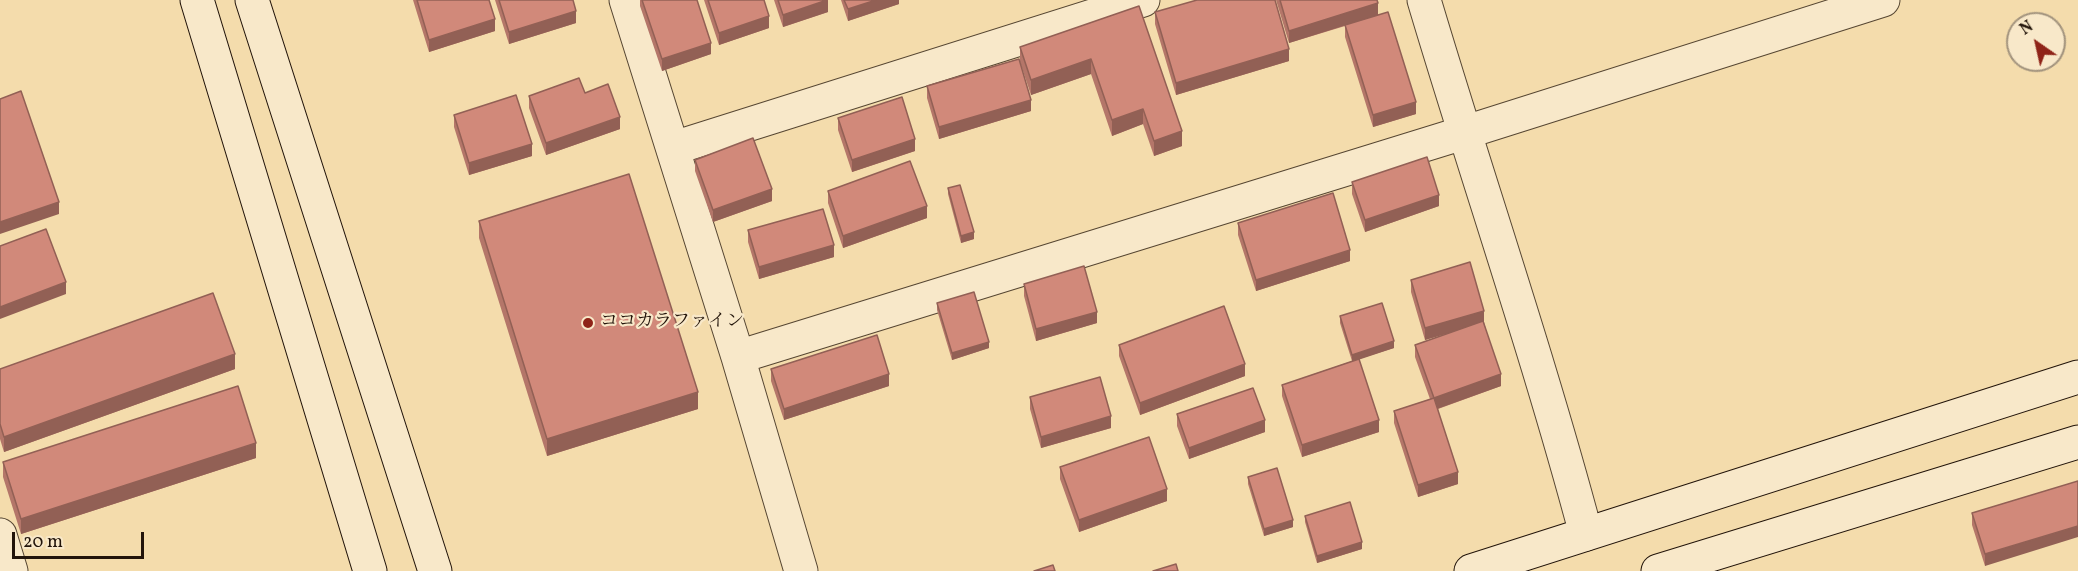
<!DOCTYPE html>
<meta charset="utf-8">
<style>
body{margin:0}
#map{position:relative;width:2078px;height:571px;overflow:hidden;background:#f4dcac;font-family:Vollkorn,serif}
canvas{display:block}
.north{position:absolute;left:2006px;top:12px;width:60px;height:60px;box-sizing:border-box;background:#f8e8c9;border:2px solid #a2937d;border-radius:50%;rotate:326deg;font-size:16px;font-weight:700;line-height:24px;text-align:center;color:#22140a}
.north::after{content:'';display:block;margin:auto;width:21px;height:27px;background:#8f2418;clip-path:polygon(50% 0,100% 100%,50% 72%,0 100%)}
.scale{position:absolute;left:12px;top:532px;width:132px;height:27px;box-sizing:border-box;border:3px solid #22140a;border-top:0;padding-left:8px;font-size:18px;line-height:21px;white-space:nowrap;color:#22140a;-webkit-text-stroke:4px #f8e8c9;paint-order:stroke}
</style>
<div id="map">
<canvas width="2078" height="571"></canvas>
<div class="north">N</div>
<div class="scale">20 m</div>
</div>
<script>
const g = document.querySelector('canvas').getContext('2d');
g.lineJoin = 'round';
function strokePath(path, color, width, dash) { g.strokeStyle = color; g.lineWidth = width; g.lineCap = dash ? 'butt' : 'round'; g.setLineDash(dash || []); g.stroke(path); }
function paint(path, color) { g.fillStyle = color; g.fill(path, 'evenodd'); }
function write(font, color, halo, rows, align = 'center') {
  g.font = font + ' Vollkorn,"Noto Serif JP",serif'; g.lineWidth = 4.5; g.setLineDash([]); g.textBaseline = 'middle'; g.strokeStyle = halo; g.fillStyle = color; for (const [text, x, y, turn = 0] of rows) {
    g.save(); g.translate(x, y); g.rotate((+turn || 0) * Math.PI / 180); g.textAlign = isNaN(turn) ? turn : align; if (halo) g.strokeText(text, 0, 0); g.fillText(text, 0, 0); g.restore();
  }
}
const street = new Path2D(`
 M626,0L738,357L801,571
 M1424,0C1477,178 1538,354 1586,534
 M674,148L1143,0
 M738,357L1463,133L1883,0
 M0,535L11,571`);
const secondary = new Path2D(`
 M197,0L370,571
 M252,0L435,571
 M1471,571L2078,377
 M1658,571L2078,442`);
strokePath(street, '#564632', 35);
strokePath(secondary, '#22140a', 35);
strokePath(street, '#f8e8c9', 33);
strokePath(secondary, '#f8e8c9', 33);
paint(new Path2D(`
 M413,0H489L495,31L429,52Z
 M495,0H573L576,23L509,44Z
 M640,0H697L711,54L662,71L640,6Z
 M704,0H764L769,28L719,45Z
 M774,0H828V12L783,27Z
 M841,0H899V4L848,21Z
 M1276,0H1377L1378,15L1416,114L1373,127L1345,37V26L1289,43Z
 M1139,6L1182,146L1154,156L1143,124L1112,136L1091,74L1031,95L1020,62V47Z
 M1155,12L1289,61L1176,95L1155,24Z
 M927,86L1031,111L939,139L927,98Z
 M529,96L620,129L546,155L529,108Z
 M454,115L532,156L469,175L454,127Z
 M838,118L915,151L852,172L838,130Z
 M695,160L772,201L713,222L695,171Z
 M1352,182L1439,206L1365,232L1352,194Z
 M948,188L974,239L961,243L948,194Z
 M828,191L927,218L843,248L828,203Z
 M479,221L698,409L547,456L479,238Z
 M1238,223L1350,261L1256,291L1238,235Z
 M748,230L834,257L759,279L748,242Z
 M1411,280L1484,322L1501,386L1438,409L1458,484L1418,497L1394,423V411L1430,399L1415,357V345L1454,331L1425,340L1411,292Z
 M1024,284L1097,323L1036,341L1024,296Z
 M937,303L989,348L952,360L937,310Z
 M1340,316L1394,348L1359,359L1379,432L1302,457L1282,396V385L1352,361L1340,323Z
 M1119,345L1245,376L1140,415L1119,356Z
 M0,369H235L4,452L0,439Z
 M771,369L889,386L784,420L771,381Z
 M1030,397L1111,428L1041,448L1030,409Z
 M1177,414L1265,432L1189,459L1177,426Z
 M256,458L21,534L3,477V462Z
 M1060,467L1167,501L1079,532L1060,479Z
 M1248,477L1293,527L1264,536L1248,484Z
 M2078,481L1985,566L1972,525V513Z
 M1305,516L1362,549L1317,563L1305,522Z`), '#b47669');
paint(new Path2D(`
 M828,0V12L783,27V15Z
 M876,0H899V4L848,21V9Z
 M1378,3V15L1289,43V31Z
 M576,11V23L509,44V32Z
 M769,16V28L719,45V33Z
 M495,19V31L429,52V40Z
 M711,43V54L662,71V59Z
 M1289,49V61L1176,95V83Z
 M1091,59V74L1031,95V80Z
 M1031,100V111L939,139V127Z
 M1416,102V114L1373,127V115Z
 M1143,109V124L1112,136V120Z
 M620,117V129L546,155V143Z
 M1182,131V146L1154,156V141Z
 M915,139V151L852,172V160Z
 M532,144V156L469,175V163Z
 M772,189V201L713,222V210Z
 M1439,195V206L1365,232V220Z
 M59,202V214L0,234V222Z
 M927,206V218L843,248V236Z
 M974,232V239L961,243V236Z
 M834,245V257L759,279V267Z
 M1350,250V261L1256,291V280Z
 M66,282V294L0,319V307Z
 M1484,311V323L1425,340V328Z
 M1097,312V323L1036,341V329Z
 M1394,341V348L1352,362V355Z
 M989,342V348L952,360V353Z
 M235,354V369L4,452V437Z
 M1245,364V376L1140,415V403Z
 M889,374V386L784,420V409Z
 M1501,374V386L1434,410V398Z
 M698,392V409L547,456V439Z
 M1111,416V428L1041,448V437Z
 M1265,420V432L1189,459V448Z
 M1379,420V432L1302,457V445Z
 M256,443V458L21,534V519Z
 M1458,472V484L1418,497V485Z
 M1167,489V501L1079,532V520Z
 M1293,520V527L1264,536V529Z
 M2078,526V537L1985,566V554Z
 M1362,542V549L1317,563V556Z`), '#926055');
const building = new Path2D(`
 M417,0H489L495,19L429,40Z
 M499,0H573L576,11L509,32Z
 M642,0H697L711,43L662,59Z
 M708,0H764L769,16L719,33Z
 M778,0H827L783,15Z
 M844,0H876L848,9Z
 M1197,0H1275L1289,49L1176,83L1155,12Z
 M1280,0H1377L1378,3L1289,31Z
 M1139,6L1182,131L1154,141L1143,109L1112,120L1091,59L1031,80L1020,47Z
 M1388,12L1416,102L1373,115L1345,25Z
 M1019,59L1031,100L939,127L927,86Z
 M579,78L585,93L608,84L620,117L546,143L529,96Z
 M21,91L59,202L0,222V99Z
 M516,95L532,144L469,163L454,115Z
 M902,97L915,139L852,160L838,118Z
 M753,138L772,189L713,210L695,160Z
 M1427,157L1439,195L1365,220L1352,182Z
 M910,161L927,206L843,236L828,191Z
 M629,174L698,392L547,439L479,221Z
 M960,185L974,232L961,236L948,188Z
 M1333,193L1350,250L1256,280L1238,223Z
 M823,209L834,245L759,267L748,230Z
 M46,229L66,282L0,307V246Z
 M1470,262L1484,311L1425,328L1411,280Z
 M1084,266L1097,312L1036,329L1024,284Z
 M974,292L989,342L952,353L937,303Z
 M213,293L235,354L4,437L0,424V369Z
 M1382,303L1394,341L1352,355L1340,316Z
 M1224,306L1245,364L1140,403L1119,345Z
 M1483,321L1501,374L1434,398L1415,345Z
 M877,335L889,374L784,409L771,369Z
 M1359,359L1379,420L1302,445L1282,385Z
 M1100,377L1111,416L1041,437L1030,397Z
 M238,386L256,443L21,519L3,462Z
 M1253,388L1265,420L1189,448L1177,414Z
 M1434,398L1458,472L1418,485L1394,411Z
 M1149,437L1167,489L1079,520L1060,467Z
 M1277,468L1293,520L1264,529L1248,477Z
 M2078,481V526L1985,554L1972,513Z
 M1350,502L1362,542L1317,556L1305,516Z
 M1176,564L1178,571H1153Z
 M1053,565L1055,571H1034Z`);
paint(building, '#d1897a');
strokePath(building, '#926055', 1.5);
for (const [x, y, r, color] of [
 [588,323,6,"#8f2418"]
]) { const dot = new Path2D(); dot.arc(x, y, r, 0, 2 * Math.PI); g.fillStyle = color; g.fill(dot); strokePath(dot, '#f8e8c9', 2); }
write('18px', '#22140a', '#f8e8c9', [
 ["ココカラファイン",600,323]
], 'left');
</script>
